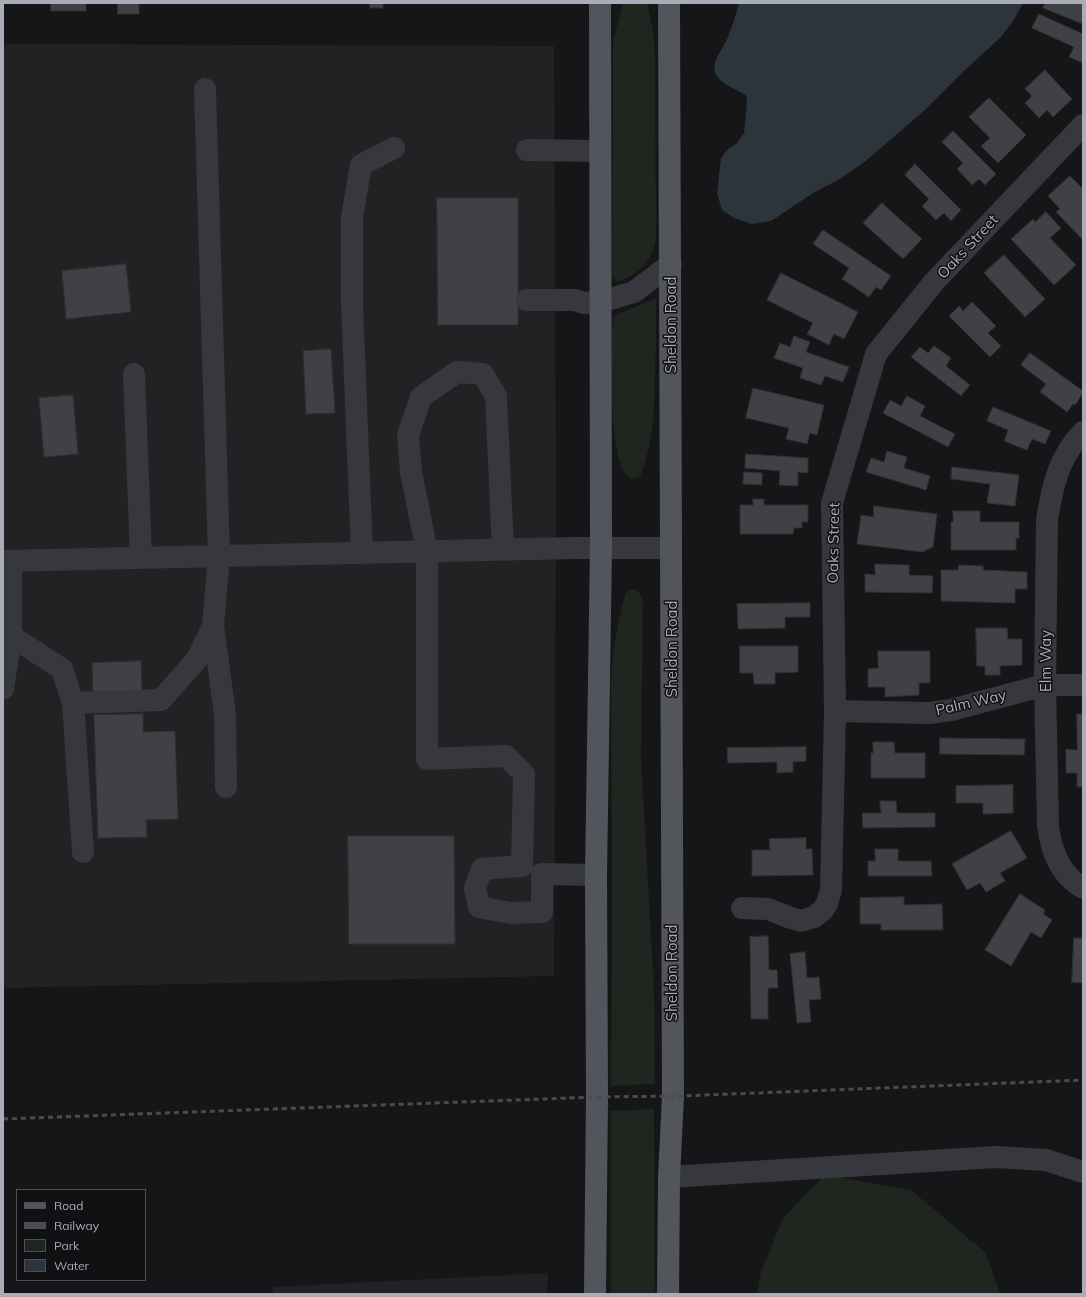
<!DOCTYPE html>
<style>
body{margin:0}
#map{position:relative;width:1086px;height:1297px;overflow:hidden;background:#161618;font-family:Mulish,sans-serif}
canvas{display:block}
.frame{position:absolute;inset:0;border:4px solid #a8adb8;pointer-events:none}
.legend{position:absolute;left:16px;top:1189px;width:130px;height:92px;box-sizing:border-box;background:#111113;border:1px solid #4d4f55;margin:0;padding:5px 7px;list-style:none;font-size:12px;color:#a8adb8}
.legend li{display:flex;align-items:center;gap:8px;height:20px}
.legend b{width:20px;border:1px solid #4d4f55}
</style>
<div id="map">
<canvas width="1086" height="1297"></canvas>
<div class="frame"></div>
<ul class="legend">
<li><b style="height:5px;background:#53555c"></b>Road</li>
<li><b style="height:5px;background:#4a4c52"></b>Railway</li>
<li><b style="height:11px;background:#1e261f"></b>Park</li>
<li><b style="height:11px;background:#2c353c"></b>Water</li>
</ul>
</div>
<script>
const g = document.querySelector('canvas').getContext('2d');
g.lineJoin = 'round';
function paint(path, color) { g.fillStyle = color; g.fill(path, 'evenodd'); }
function strokePath(path, color, width, dash) { g.strokeStyle = color; g.lineWidth = width; g.lineCap = dash ? 'butt' : 'round'; g.setLineDash(dash || []); g.stroke(path); }
function write(font, color, halo, rows, align = 'center') {
  g.font = font + ' Mulish,sans-serif'; g.lineWidth = 3; g.setLineDash([]); g.textBaseline = 'middle'; g.strokeStyle = halo; g.fillStyle = color; for (const [text, x, y, turn = 0] of rows) {
    g.save(); g.translate(x, y); g.rotate((+turn || 0) * Math.PI / 180); g.textAlign = isNaN(turn) ? turn : align; if (halo) g.strokeText(text, 0, 0); g.fillText(text, 0, 0); g.restore();
  }
}
paint(new Path2D(`
 M3,44L554,46L556,498L554,976L3,988Z
 M548,1273L547,1294H273V1287Z`), '#222225');
paint(new Path2D(`
 M623,3H647L653,30L655,55L656,240C654,245 653,251 651,255C646,268 629,278 617,282L612,276L613,42Z
 M655,299L656,302C656,326 656,350 655,374C654,411 654,441 640,477L632,479C630,478 628,477 627,476C608,455 611,349 613,320L618,314Z
 M635,589L640,594L643,600L641,758L654,990L655,1084L611,1086L612,902L611,684C612,651 617,624 626,592Z
 M654,1109L655,1294H611V1111Z
 M825,1175L911,1190L986,1253L1000,1294H757L761,1272L783,1218Z`), '#1e261f');
paint(new Path2D(`
 M739,3H1023L1013,21L1001,37L965,70L926,109L867,160L840,179L813,193L771,221L752,224L734,218L722,210L717,193L721,158L728,149L737,143L744,133L747,102L746,95C737,90 726,86 719,79C707,66 722,51 727,39C732,27 736,15 739,3Z`), '#2c353c');
const building = new Path2D(`
 M51,3H86V11H51Z
 M118,3H139V14H118Z
 M370,3H383V8H370Z
 M1045,3H1083V24L1043,8Z
 M1039,14L1083,34V63L1069,57L1074,47L1032,28Z
 M1045,70L1072,99L1053,117L1047,110L1039,118L1025,103L1032,96L1025,89Z
 M989,98L1026,135L998,163L981,146L990,138L969,117Z
 M953,131L996,174L985,185L979,179L972,185L957,169L963,163L942,142Z
 M915,164L961,210L951,221L944,213L936,220L922,206L929,199L905,175Z
 M1070,176L1082,188H1083V240L1056,212L1060,209L1048,196Z
 M437,198H518V325H438Z
 M882,203L922,239L903,259L863,223Z
 M1046,212L1061,228L1050,238L1076,265L1054,285L1011,239L1033,219L1035,222Z
 M823,230L891,276L881,290L876,287L869,297L842,279L849,268L813,244Z
 M1004,255L1045,299L1025,317L984,273Z
 M126,264L131,312L66,319L62,271Z
 M781,273L858,312L844,339L834,334L829,345L807,334L813,323L767,300Z
 M972,302L996,326L988,333L1001,346L990,357L949,316L959,306L963,311Z
 M794,336L810,342L806,352L849,367L843,382L825,376L821,385L800,378L803,368L774,358L780,343L790,347Z
 M934,346L951,358L946,366L970,385L961,396L911,357L920,347L928,353Z
 M331,349L335,413L306,414L303,351Z
 M1030,353L1083,391V393L1075,405L1073,404L1067,412L1040,392L1046,384L1021,365Z
 M753,388L824,405L817,435L810,433L807,444L786,439L789,428L746,418Z
 M73,395L78,454L44,457L39,398Z
 M907,396L925,406L920,416L955,434L948,447L883,413L890,400L901,406Z
 M993,407L1051,431L1045,444L1032,439L1027,450L1004,441L1008,430L987,421Z
 M887,451L907,457L904,468L930,476L926,490L866,472L871,458L884,462Z
 M746,454L808,458V473L798,472V486L779,485L780,471L745,468Z
 M952,467L1019,475L1015,506L987,503L990,484L951,479Z
 M744,472L762,473V485L743,484Z
 M753,499H764V505H808V522H802V528H794L793,534H740V505H753Z
 M874,506L937,514L933,547L922,552L857,544L861,515L873,517Z
 M953,511H980V522H1019V538H1016V550H951V522H953Z
 M875,564L909,565V575L933,576L932,593L865,592V574L875,575Z
 M959,565L983,566V570L1027,572V589H1015V603L941,601V570H958Z
 M810,603V617H785V628L738,629L737,604Z
 M976,628H1007L1008,639H1022V665L1000,666V675H985V666H977Z
 M740,646H798V672L775,673V684H754L753,673H740Z
 M878,651H930V683H919V695L885,697V687H868V669L878,668Z
 M141,661L142,691L93,693L92,663Z
 M143,714V732L175,731L178,819L146,820L147,837L98,838L94,715Z
 M1077,714H1083V787H1077V773H1066V749L1077,750Z
 M940,738L1025,739L1024,755L940,754Z
 M873,742H894L895,753H925V778H871V753H873Z
 M806,747V761L793,762V772L777,773V762L728,763L727,748Z
 M1013,785V813L983,814V803H956V786Z
 M880,801H896L897,813H935V827L863,828L862,813H881Z
 M1011,831L1027,858L1000,873L1005,881L986,892L980,883L967,890L952,864Z
 M348,836H454L455,944H349Z
 M806,838V849H812L813,875L752,876V850H770L769,839Z
 M875,849H898V861H931L932,876H868V861H875Z
 M1020,894L1045,910L1043,914L1052,920L1041,938L1031,932L1011,966L985,950Z
 M904,897V905L942,904L943,930H881V924H860V898Z
 M768,936L769,970H777L778,988H768V1019H751L750,937Z
 M1074,938H1083V983L1072,982Z
 M805,952L807,978L819,977L821,999L809,1000L811,1022L797,1023L790,954Z`);
paint(building, '#404145');
strokePath(building, '#303034', 1);
strokePath(new Path2D(`
 M527,150L600,151
 M527,300H575L584,303L600,302L634,292L671,264
 M134,374L141,558
 M1083,432C1059,456 1052,487 1047,520L1045,685L1048,826C1051,850 1060,875 1083,888
 M503,550L496,396L483,374L457,372L421,397L408,435L411,472L427,552V759L506,756L524,774L522,866L482,869L475,888L479,907L511,913L542,912V874L596,875
 M362,553L352,304V217L361,165L394,148
 M3,561L574,548H671
 M213,626L225,714L226,787
 M11,636L62,669L73,703L161,700L197,659L213,626L219,556L205,89
 M3,689L11,636V561
 M73,703L83,852
 M835,711L930,713L951,710L1045,685H1083
 M742,908L768,909L788,917L801,921L814,917L823,910L827,903L831,890L835,711L832,503L876,354L934,282L1083,125
 M669,1177L996,1157L1046,1160L1083,1172`), '#37383d', 22);
strokePath(new Path2D(`
 M595,1294L597,1097L596,875L601,548L600,3
 M668,1294L669,1177L673,1096L669,3`), '#53555c', 22);
strokePath(new Path2D(`
 M3,1119L597,1097L681,1096L1083,1080`), '#4a4c52', 3, [5, 4]);
write('15px', '#a8adb8', '#111113', [
 ["Oaks Street",968,247,-47],
 ["Sheldon Road",671,325,-90],
 ["Oaks Street",834,543,-89],
 ["Sheldon Road",672,649,-90],
 ["Elm Way",1046,661,-90],
 ["Palm Way",971,703,-13],
 ["Sheldon Road",672,973,-90]
]);
</script>
